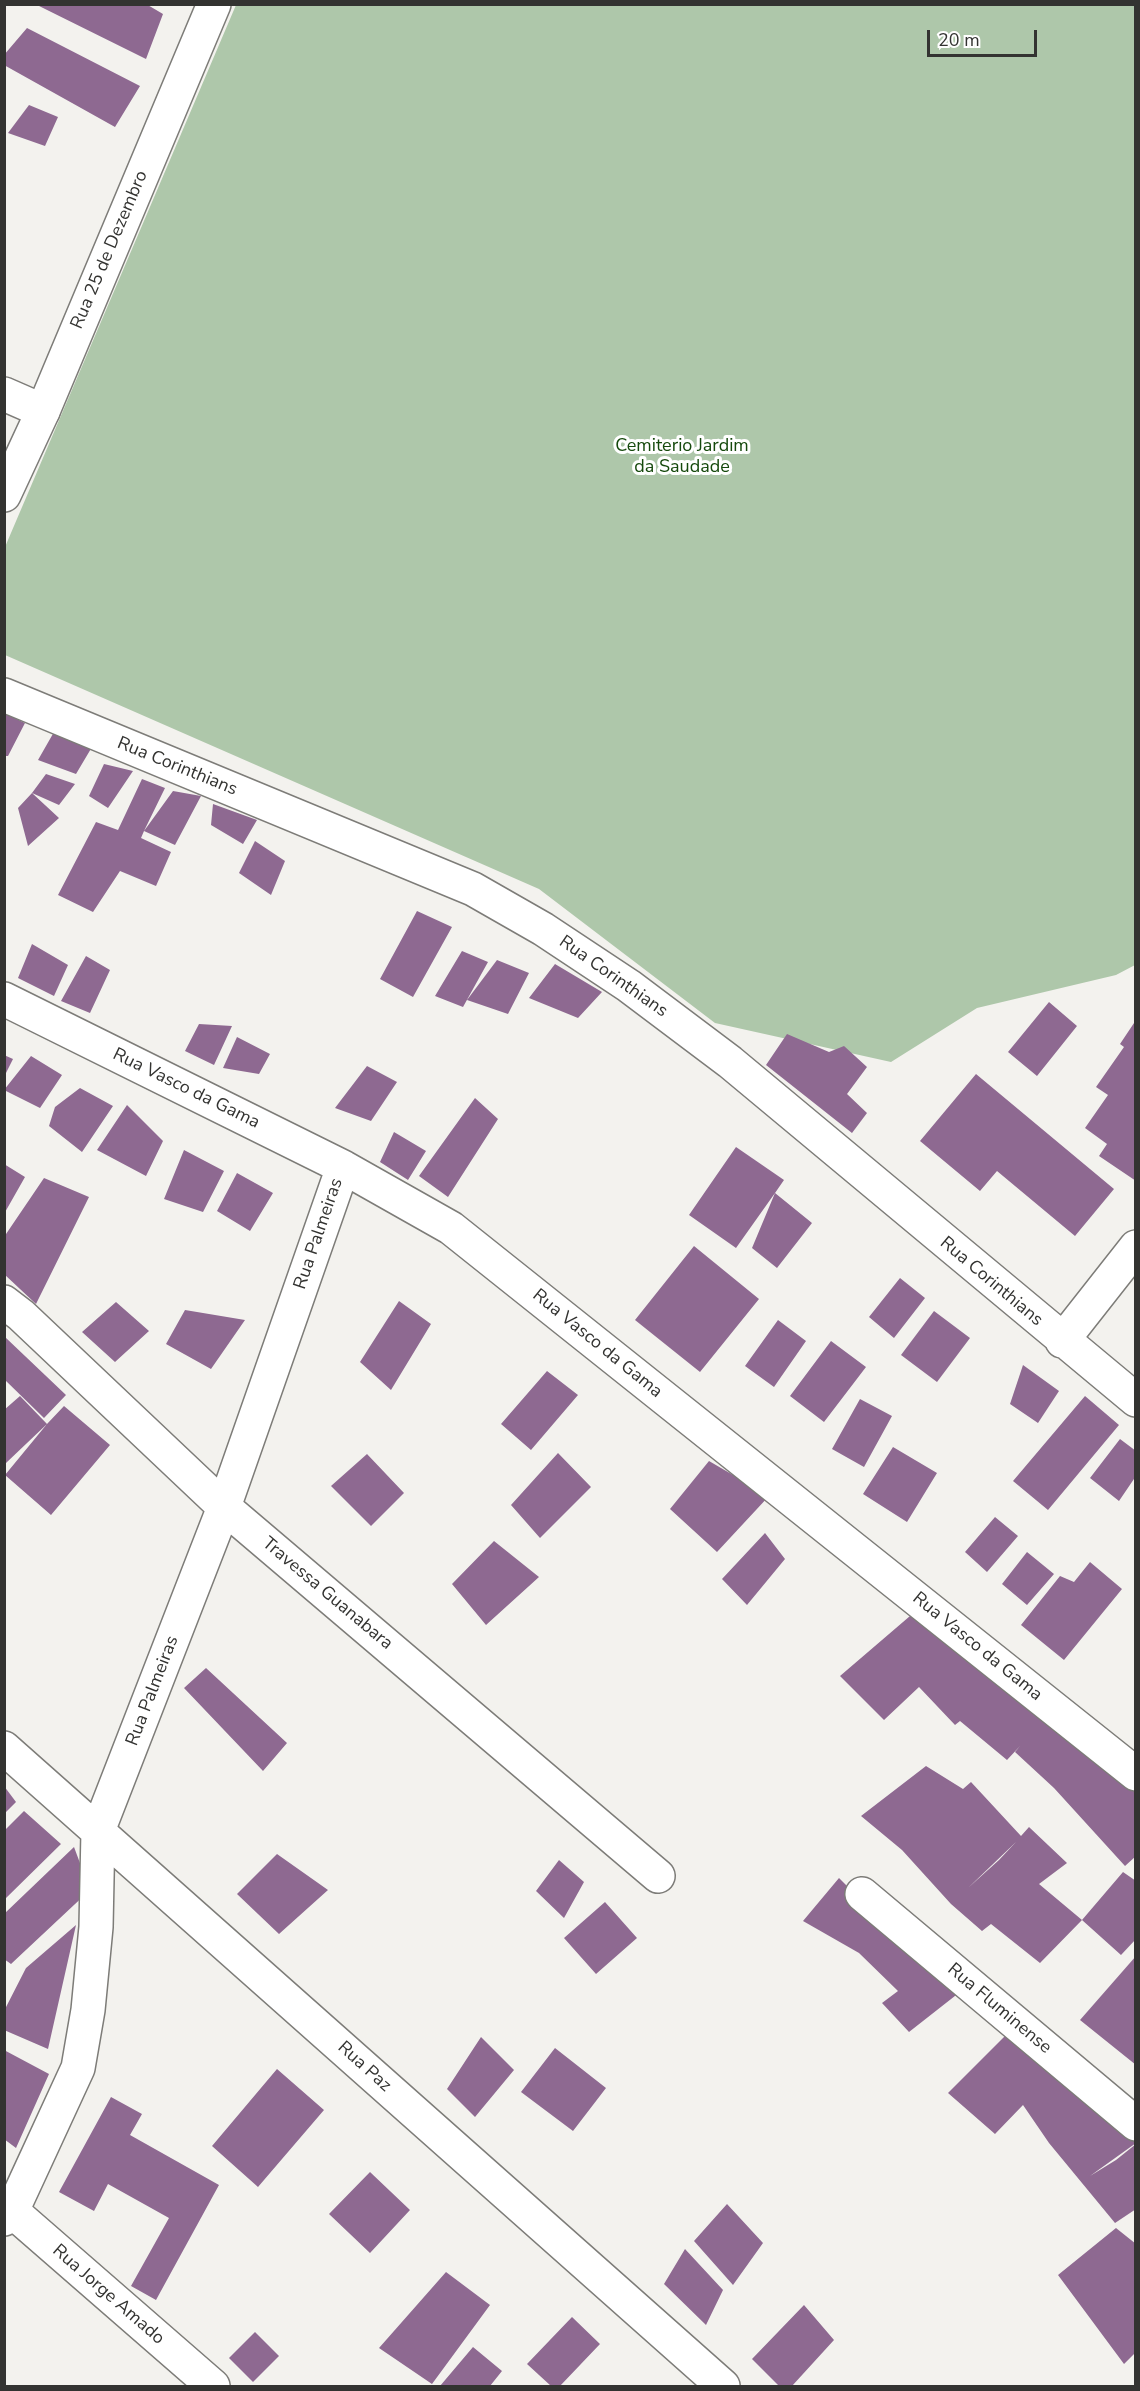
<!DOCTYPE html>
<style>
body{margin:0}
#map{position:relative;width:1140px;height:2391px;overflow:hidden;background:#f3f2ee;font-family:"Nunito Sans",sans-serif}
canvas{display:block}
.frame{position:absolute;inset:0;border:6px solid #333331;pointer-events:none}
.scale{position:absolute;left:927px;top:30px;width:110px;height:27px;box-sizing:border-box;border:3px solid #333331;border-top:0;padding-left:8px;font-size:18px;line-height:21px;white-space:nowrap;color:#333331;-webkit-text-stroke:4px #fff;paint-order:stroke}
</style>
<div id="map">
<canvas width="1140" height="2391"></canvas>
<div class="frame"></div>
<div class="scale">20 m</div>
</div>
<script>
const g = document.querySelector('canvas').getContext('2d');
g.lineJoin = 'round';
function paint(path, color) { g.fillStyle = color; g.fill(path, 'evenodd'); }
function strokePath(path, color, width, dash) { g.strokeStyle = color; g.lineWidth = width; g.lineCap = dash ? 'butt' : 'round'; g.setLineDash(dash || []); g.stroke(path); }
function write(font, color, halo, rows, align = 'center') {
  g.font = font + ' "Nunito Sans",sans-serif'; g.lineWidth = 6; g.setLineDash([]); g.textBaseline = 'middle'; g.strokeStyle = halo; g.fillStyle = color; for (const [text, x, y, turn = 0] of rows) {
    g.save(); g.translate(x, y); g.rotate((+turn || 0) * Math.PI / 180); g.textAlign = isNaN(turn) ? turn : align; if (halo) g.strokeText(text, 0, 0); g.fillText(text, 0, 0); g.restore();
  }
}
paint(new Path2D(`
 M236,5H1135V965L1116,975L977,1008L891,1062L715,1023L539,889L5,655V547Z`), '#aec7aa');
paint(new Path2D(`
 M35,4H146L163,14L146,59Z
 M27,28L140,86L115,127L4,65V55Z
 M29,105L58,117L45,146L8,133Z
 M4,713L25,723L8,756H4Z
 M54,732L92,747L76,774L38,760Z
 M104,764L133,771L108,808L89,796Z
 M46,774L75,784L59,805L32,793Z
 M142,779L165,788L144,831L173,791L201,796L175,845L144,831L141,838L171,852L156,886L120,871L93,912L58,895L96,822L118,830Z
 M32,793L59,818L28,846L18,808Z
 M213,804L257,820L243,844L211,825Z
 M255,841L285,861L271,895L239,873Z
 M417,911L452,927L413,997L380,979Z
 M32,944L68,965L54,996L18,978Z
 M462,951L488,962L463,1007L435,996Z
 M86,956L110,970L90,1013L61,1001Z
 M497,960L529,973L508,1014L467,1000Z
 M555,964L602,992L578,1018L529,998Z
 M1049,1002L1077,1026L1037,1076L1008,1052Z
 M1136,1020V1181L1099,1156L1107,1144L1085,1128L1108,1095L1096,1087L1124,1047L1120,1044Z
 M199,1024L232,1026L214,1065L185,1051Z
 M787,1034L829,1052L844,1046L867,1067L847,1094L867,1113L852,1133L766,1065Z
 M237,1037L270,1054L259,1074L223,1068Z
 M4,1055L13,1059L4,1077Z
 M31,1056L62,1075L40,1108L4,1090Z
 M367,1066L397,1082L371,1121L335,1108Z
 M976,1074L1114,1189L1075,1236L997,1171L980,1191L920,1141Z
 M80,1088L113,1106L82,1152L49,1126L55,1107Z
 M475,1098L498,1119L448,1197L419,1176Z
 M127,1105L163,1141L146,1176L97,1150Z
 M394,1132L426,1151L408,1180L380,1162Z
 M736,1147L784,1180L775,1193L812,1223L777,1268L752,1248L775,1193L736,1248L689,1215Z
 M184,1150L224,1171L203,1212L164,1199Z
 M4,1164L25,1177L4,1214Z
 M237,1173L273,1193L250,1231L217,1211Z
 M44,1178L89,1197L36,1304L4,1274V1237Z
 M694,1246L759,1299L700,1372L635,1320Z
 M900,1278L925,1298L894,1338L869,1317Z
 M399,1301L431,1324L391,1390L360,1362Z
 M116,1302L149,1331L115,1362L82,1332Z
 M185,1310L245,1320L211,1369L166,1344Z
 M934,1311L970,1338L937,1382L901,1355Z
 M778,1320L806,1341L774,1387L745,1366Z
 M5,1337L66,1395L44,1418L5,1380Z
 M831,1341L866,1367L824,1422L790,1396Z
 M1023,1365L1059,1391L1038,1423L1010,1404Z
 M547,1371L578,1395L531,1450L501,1424Z
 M20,1396L47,1424L6,1463L4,1410Z
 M1085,1396L1119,1425L1048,1510L1013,1481Z
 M860,1399L892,1416L864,1467L832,1449Z
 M64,1406L110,1445L51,1515L5,1475L47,1424Z
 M1120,1439L1136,1451V1476L1119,1501L1090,1478Z
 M893,1447L937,1473L907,1522L863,1494Z
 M558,1453L591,1487L540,1538L511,1505Z
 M367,1454L404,1493L371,1526L331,1486Z
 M709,1461L769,1496L717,1552L670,1509Z
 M995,1517L1018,1536L987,1572L965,1552Z
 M765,1533L785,1559L747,1605L722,1579Z
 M494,1541L539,1577L486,1625L452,1584Z
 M1027,1552L1054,1574L1027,1605L1002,1584Z
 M1090,1562L1122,1589L1064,1660L1021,1625L1060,1576L1074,1582Z
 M917,1610L1136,1790V1856L1125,1866L1054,1788L1015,1752L1020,1746L1007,1760L960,1721L955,1725L919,1687L884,1720L840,1676Z
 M206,1668L287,1743L263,1771L184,1688Z
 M926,1766L963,1789L971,1782L1021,1836L1029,1827L1067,1863L1039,1884L1082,1920L1040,1963L991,1924L982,1931L951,1904L902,1850L861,1816ZM1016,1842L999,1860L968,1888Z
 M4,1786L16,1802L4,1814Z
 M24,1811L61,1844L4,1900V1831Z
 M74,1847L90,1890L11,1964L4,1959V1914Z
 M277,1854L328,1890L279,1934L237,1894Z
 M559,1860L584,1882L564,1918L536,1891Z
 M1123,1872L1136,1881V1939L1121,1955L1082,1920Z
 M839,1878L892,1931L960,1992L909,2032L882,2003L898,1991L859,1953L803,1921Z
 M605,1902L637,1938L596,1974L564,1938Z
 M76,1925L48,2049L4,2030V2011L26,1968Z
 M1136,1956V2065L1080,2020Z
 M1012,2029L1136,2134V2143L1090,2176L1116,2160L1136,2144V2209L1115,2223L1049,2143L1023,2105L995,2134L948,2093Z
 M481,2037L514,2070L475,2117L447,2089Z
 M555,2048L606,2088L573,2131L521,2092Z
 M4,2050L49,2074L16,2148L4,2139Z
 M277,2069L324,2110L258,2187L212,2146Z
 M111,2097L142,2114L130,2135L219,2185L156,2300L131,2286L169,2218L108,2184L94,2211L59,2192Z
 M370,2172L410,2210L370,2253L329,2214Z
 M727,2204L763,2243L733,2285L694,2241Z
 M1116,2228L1136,2244V2352L1124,2364L1058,2275Z
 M685,2249L723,2290L706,2325L664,2284Z
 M446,2272L490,2305L432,2384L379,2348Z
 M804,2305L834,2340L792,2386H779L752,2359Z
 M572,2317L600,2344L560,2386H551L527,2364Z
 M255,2332L279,2356L253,2382L229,2358Z
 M473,2347L502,2371L490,2386H440Z`), '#8e6991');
const minor = new Path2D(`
 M4,394L43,411
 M4,695L473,889L543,929L629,986L730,1062L1136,1400
 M4,999L343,1167L451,1228L1136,1774
 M4,1302L21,1315L224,1507L658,1876
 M1062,1341L1136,1247
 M4,1748L723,2386
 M862,1894L1136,2124
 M4,2204L213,2386
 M4,2219L12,2211L78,2068L88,2010L96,1927L98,1831L224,1507L343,1167`);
const tertiary = new Path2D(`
 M4,495L43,411L214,4`);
strokePath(minor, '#7d7c78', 36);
strokePath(tertiary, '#7d7c78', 36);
strokePath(minor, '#fff', 33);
strokePath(tertiary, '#fff', 33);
write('18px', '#333331', '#fff', [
 ["Rua 25 de Dezembro",110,250,-67],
 ["Rua Corinthians",177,767,22],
 ["Rua Corinthians",613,977,35],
 ["Rua Vasco da Gama",186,1089,26],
 ["Rua Palmeiras",319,1234,-71],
 ["Rua Corinthians",991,1282,40],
 ["Rua Vasco da Gama",597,1344,39],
 ["Travessa Guanabara",327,1594,40],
 ["Rua Vasco da Gama",977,1647,39],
 ["Rua Palmeiras",153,1691,-69],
 ["Rua Fluminense",999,2009,40],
 ["Rua Paz",364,2067,42],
 ["Rua Jorge Amado",108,2295,41]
]);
write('18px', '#15490c', '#fff', [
 ["Cemiterio Jardim",682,447],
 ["da Saudade",682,468]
]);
</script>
